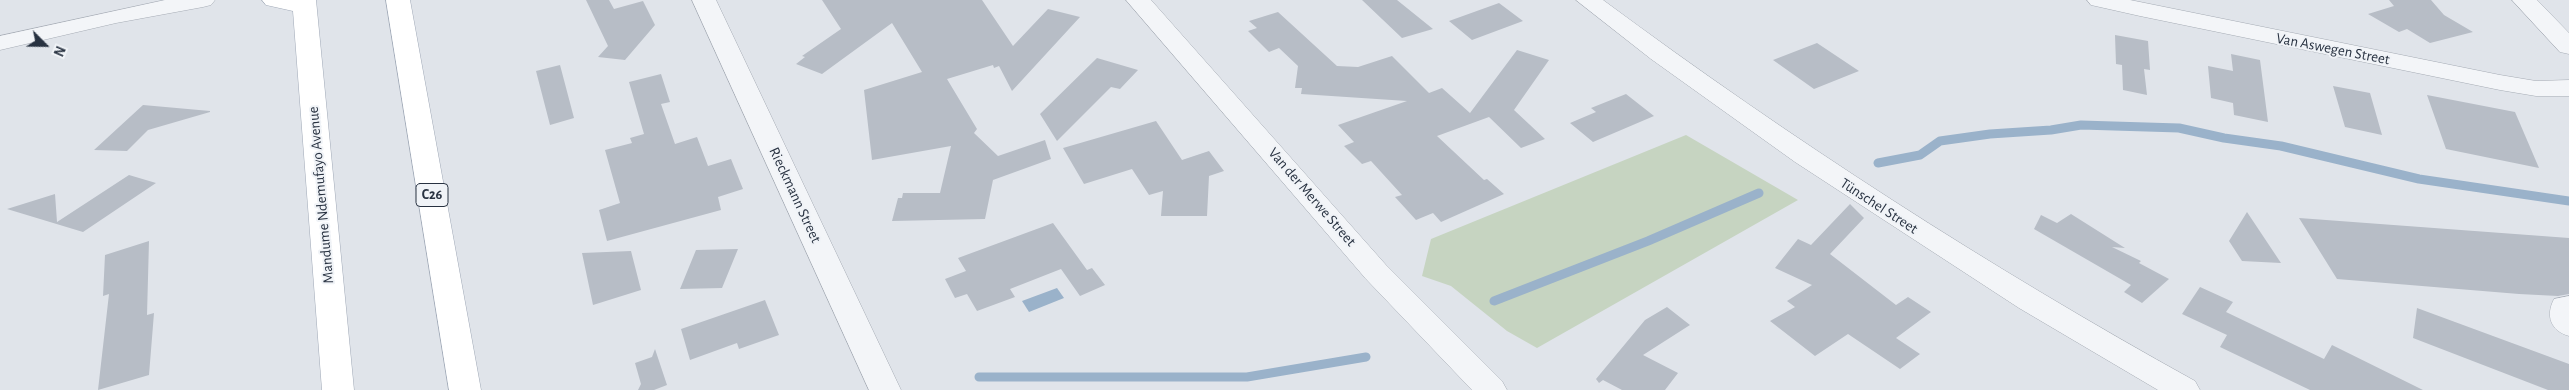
<!DOCTYPE html>
<meta charset="utf-8">
<style>
body{margin:0}
#map{position:relative;width:2569px;height:390px;overflow:hidden;background:#e0e4ea;font-family:"Alegreya Sans",sans-serif}
canvas{display:block}
.north{position:absolute;left:20px;top:20px;width:50px;height:50px;-webkit-text-stroke:4px #f0f3f7;paint-order:stroke;rotate:113deg;font-size:14px;font-weight:700;line-height:20px;text-align:center;color:#283241}
.north::after{content:'';display:block;margin:auto;width:18px;height:22px;background:#283241;clip-path:polygon(50% 0,100% 100%,50% 72%,0 100%)}
</style>
<div id="map">
<canvas width="2569" height="390"></canvas>
<div class="north">N</div>
</div>
<script>
const g = document.querySelector('canvas').getContext('2d');
g.lineJoin = 'round';
function paint(path, color) { g.fillStyle = color; g.fill(path, 'evenodd'); }
function strokePath(path, color, width, dash) { g.strokeStyle = color; g.lineWidth = width; g.lineCap = dash ? 'butt' : 'round'; g.setLineDash(dash || []); g.stroke(path); }
function write(font, color, halo, rows, align = 'center') {
  g.font = font + ' "Alegreya Sans",sans-serif'; g.lineWidth = 4; g.setLineDash([]); g.textBaseline = 'middle'; g.strokeStyle = halo; g.fillStyle = color; for (const [text, x, y, turn = 0] of rows) {
    g.save(); g.translate(x, y); g.rotate((+turn || 0) * Math.PI / 180); g.textAlign = isNaN(turn) ? turn : align; if (halo) g.strokeText(text, 0, 0); g.fillText(text, 0, 0); g.restore();
  }
}
paint(new Path2D(`
 M1686,135L1798,200L1537,348L1507,331L1451,286L1422,276L1431,239Z`), '#c6d4c1');
paint(new Path2D(`
 M1057,288L1064,298L1029,312L1022,301Z`), '#9ab2ca');
strokePath(new Path2D(`
 M1878,163L1920,155L1940,141L1990,134L2051,130L2081,125L2179,128L2224,138L2281,146L2419,179L2569,201
 M1494,301L1648,241L1759,193
 M979,377H1247L1366,357`), '#9ab2ca', 9);
paint(new Path2D(`
 M586,0H609L614,9L643,1L655,25L625,60L598,57L608,46Z
 M822,0H982L1013,46L1048,9L1080,17L1012,91L999,66L994,68L993,65L947,79L977,129L974,133L998,156L1045,140L1051,159L993,180L985,219L892,221L898,198H902L903,193H940L951,146L872,160L864,90L922,72L892,23L822,74L796,64L805,57L802,56L841,29Z
 M1362,0H1397L1433,29L1402,38Z
 M2389,0H2431L2444,15L2473,32L2430,43L2407,29L2399,32L2368,14L2394,6Z
 M1499,3L1523,21L1472,40L1449,21Z
 M1278,12L1337,66L1358,67L1392,56L1429,93L1442,88L1470,113L1517,50L1549,60L1514,110L1545,139L1521,148L1489,117L1437,136L1484,180L1487,179L1504,194L1441,222L1433,213L1416,220L1395,197L1402,195L1371,161L1362,164L1344,146L1354,142L1338,125L1407,101L1301,94L1302,88H1295L1298,66L1279,48L1269,52L1248,31L1257,28L1249,21Z
 M2115,35L2148,41L2150,70L2144,69L2147,95L2123,90L2122,65L2116,64Z
 M1817,43L1859,71L1814,89L1773,60Z
 M2231,54L2260,60L2268,122L2234,115L2233,103L2211,98L2208,66L2233,71Z
 M1097,58L1138,70L1120,89L1111,87L1057,141L1040,114Z
 M560,65L574,118L550,125L536,71Z
 M661,74L670,102L661,104L675,144L697,137L708,166L731,159L743,189L718,197L721,210L607,241L599,210L620,203L605,150L632,143L630,138L644,134L629,82Z
 M2333,86L2370,93L2382,135L2345,127Z
 M1626,94L1654,116L1593,142L1570,123L1596,112L1591,108Z
 M2427,95L2515,112L2539,168L2446,149Z
 M143,105L210,111V112L148,130L127,151L94,150Z
 M1156,121L1182,160L1209,151L1224,171L1209,176L1207,216H1161L1163,191L1149,195L1132,169L1084,184L1063,148Z
 M129,175L156,183L83,232L7,209L55,194L57,222Z
 M1850,204L1864,218L1830,254L1896,305L1908,297L1931,312L1896,338L1920,354L1900,369L1848,334L1815,356L1770,321L1795,307L1787,301L1812,285L1775,268L1798,239L1811,245Z
 M2247,212L2281,263L2242,261L2229,241Z
 M2071,214L2125,248L2112,247L2141,261L2139,263L2169,279L2142,303L2124,292L2131,285L2034,229L2041,215L2057,223Z
 M2299,218L2569,238V294L2558,296L2519,294L2337,279Z
 M1053,223L1087,270L1092,268L1105,285L1080,296L1061,269L1010,289L1015,297L977,311L967,294L955,298L945,279L966,271L958,258Z
 M149,241L147,315L154,313L149,375L98,390L109,294L103,296L105,255Z
 M738,249L722,288L680,289L696,250Z
 M631,251L641,290L593,305L582,253Z
 M2200,287L2233,302L2226,312L2324,359L2332,345L2423,390H2310L2220,347L2227,335L2182,314Z
 M765,300L779,335L739,349L737,343L690,360L681,329Z
 M1667,307L1690,325L1643,355L1678,373L1665,390H1622L1603,380L1599,383L1596,379L1645,320Z
 M2417,308L2569,364V390H2548L2413,338Z
 M655,349L667,385L654,390H638L641,384L635,363L652,357Z`), '#b7bdc6');
const minor = new Path2D(`
 M692,0H716L901,390H869Z
 M1126,0H1151L1386,265L1502,381L1507,390H1472L1366,279Z
 M1576,0H1603C1792,140 1989,267 2195,381L2200,390H2158L2019,308L1795,162L1651,59Z
 M2087,0H2130L2500,75L2536,81L2569,80V96H2536L2500,90L2140,16L2091,5Z
 M2512,0H2537L2569,33V54L2560,52Z
 M2569,296V336C2551,331 2545,316 2554,299Z`);
const tertiary = new Path2D(`
 M165,0H215L211,5L203,7L116,23L0,50V36Z`);
const primary = new Path2D(`
 M262,0H316L354,390H322L293,11L266,5Z
 M386,0H410L481,390H449Z`);
strokePath(minor, '#a5abb4', 1);
strokePath(tertiary, '#a5abb4', 1);
strokePath(primary, '#9fa8b6', 1);
paint(minor, '#f3f5f8');
paint(tertiary, '#f3f5f8');
paint(primary, '#fff');
for (const [x, y, w] of [
 [432,195,32]
]) { const box = new Path2D(); box.roundRect(x - w / 2, y - 11.5, w, 23, 4); g.fillStyle = '#f0f3f7'; g.fill(box); strokePath(box, '#283241', 1); }
write('bold 14px', '#283241', null, [
 ["C26",432,195]
]);
write('15px', '#283241', '#f0f3f7', [
 ["Van Aswegen Street",2333,49,11],
 ["Mandume Ndemufayo Avenue",321,195,-95],
 ["Rieckmann Street",795,195,65],
 ["Van der Merwe Street",1312,197,49],
 ["Tünschel Street",1879,206,33]
]);
</script>
